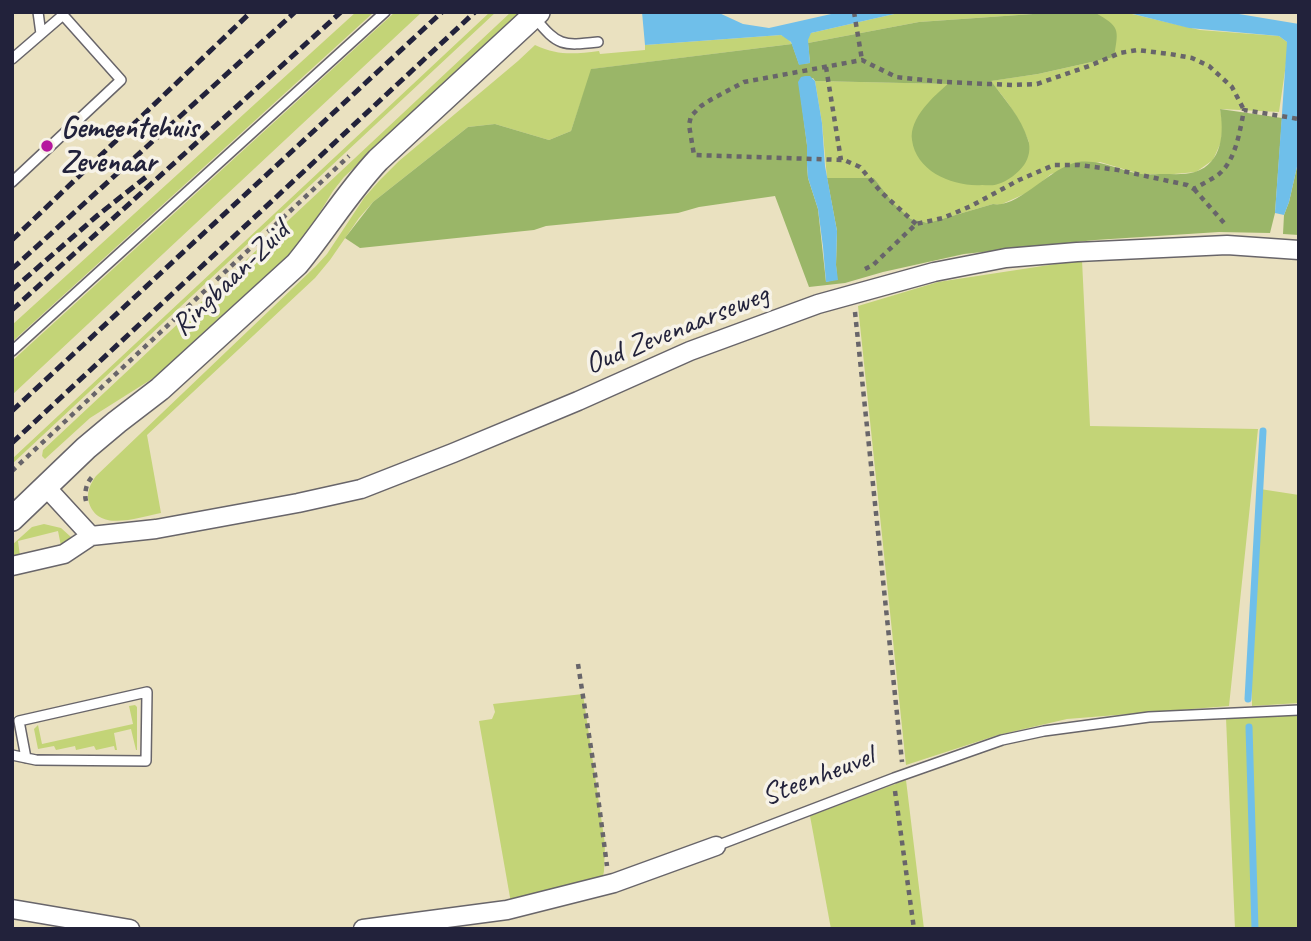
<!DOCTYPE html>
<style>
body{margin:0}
#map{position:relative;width:1311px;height:941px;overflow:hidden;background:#eae1c0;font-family:Caveat,sans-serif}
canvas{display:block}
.frame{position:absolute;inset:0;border:14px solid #22223b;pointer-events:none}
</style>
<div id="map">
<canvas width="1311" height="941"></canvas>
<div class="frame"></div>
</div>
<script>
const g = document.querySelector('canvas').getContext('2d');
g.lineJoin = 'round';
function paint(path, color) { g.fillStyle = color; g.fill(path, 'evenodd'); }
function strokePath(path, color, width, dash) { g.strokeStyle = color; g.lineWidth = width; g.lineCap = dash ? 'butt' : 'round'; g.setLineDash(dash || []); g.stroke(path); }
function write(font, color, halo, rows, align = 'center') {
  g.font = font + ' Caveat,sans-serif'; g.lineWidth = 7; g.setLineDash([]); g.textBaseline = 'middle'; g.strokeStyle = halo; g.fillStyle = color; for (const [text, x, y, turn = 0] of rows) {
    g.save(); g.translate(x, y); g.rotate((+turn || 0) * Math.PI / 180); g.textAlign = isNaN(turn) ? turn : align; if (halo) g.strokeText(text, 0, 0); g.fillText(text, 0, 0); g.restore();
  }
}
paint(new Path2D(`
 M356,12H374L12,342V325Z
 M395,12H422L12,395V361Z
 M490,12H496L12,464V459Z
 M511,12H521L344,177L333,191L306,235L283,261L155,377L90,418L45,459L42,456L43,450Z
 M903,12H1116L1132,14L1200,30L1279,36L1287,42V57L1279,112L1220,109L1223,124L1221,142L1213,160L1196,172L1174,174H1140L1100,162L1051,174L1031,191L1000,205L993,204L928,223L911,219L894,204L874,178H827L822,123L815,81L950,84L1029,142C1018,117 1009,102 990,81L1038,74L1114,57L1033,14L919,22L808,43V37L811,33Z
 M781,35L787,38L792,44L592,69L571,131L549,140L495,124L468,127L373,202L359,218L330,260L315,278L147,435L161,513C138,517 99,533 89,503C86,493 90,484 96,476L316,266L327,254L364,198L379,181L399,161L518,61L535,45C559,56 574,54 599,51L600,54L645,50V45Z
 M1082,260L1090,426L1258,429L1229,706L1067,719L998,735L906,765L858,306L938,282Z
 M1260,489L1299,495V703L1252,706V662Z
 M44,524L61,528L71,537L61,546L58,531L18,541L20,556L12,557V545L32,527Z
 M583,694L605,844L604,871L602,881L511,903L479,721L492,719L495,712L493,704Z
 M135,705L137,707V750H136L131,729L114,733L117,750H115L114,746L96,750L94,746L76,750L75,746L56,750L54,746L38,749L34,729L38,725L42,744L133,724L129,706Z
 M1299,715V929H1235L1226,718Z
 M906,780L924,929H831L810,816Z`), '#c3d477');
paint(new Path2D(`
 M1094,12C1120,27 1119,28 1114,57L1038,74L991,81C1005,100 1021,117 1028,140C1031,148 1029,158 1024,165C1018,173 1008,181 998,184C994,186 987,185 982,185C954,187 916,172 912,140C909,118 934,96 948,84L815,81L813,78L799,82L807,145V165L808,178L818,209L826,282L837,279L836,265L837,231L827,178H874L894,204L911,219L928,223L993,204C1018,209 1050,167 1078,162C1101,159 1120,171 1141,174C1148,175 1156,174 1163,174C1173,174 1186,175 1195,172C1223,163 1224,132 1220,109L1282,118L1275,213L1270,233L1219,232L1095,240L964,254L883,272L845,283L809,287L775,196L699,207L678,213L546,226L534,230L360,248L345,238L373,202L468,127L495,124L549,140L571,131L591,69L792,44L799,64L810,63L808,43L919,22L1033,14Z
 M1299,158V235L1283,234L1284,215L1289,202Z`), '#9ab668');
paint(new Path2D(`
 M642,12H717L743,24L769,28L840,12H903L811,33L808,40L810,63L799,65L791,42L781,35L645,45Z
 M1116,12H1227L1299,24V158L1289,202L1284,215L1275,213L1287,42L1279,36L1189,28L1133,14Z
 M805,76H810L815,81L822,123L825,166L837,231L836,265L838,280L826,282L823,247L818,209L808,178L807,165V145L798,82L801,77Z`), '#6fbfea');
strokePath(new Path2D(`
 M1248,699L1263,431
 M1249,727L1255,929`), '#6fbfea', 7);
const service = new Path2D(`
 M38,12L41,34
 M535,18C558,46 562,46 598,42
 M12,59L63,15L121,80L12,182
 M12,351L385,12
 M12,755L36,760L146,761L147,692L19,721L26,758
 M716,846L894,778L1002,740L1044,731L1149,717L1299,710`);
const minor = new Path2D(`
 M45,486L91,536
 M12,566L64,554L91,536L156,529L298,503L361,489L453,453L578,401L690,351L818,304L934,272L1006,258L1077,252L1227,245L1299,250
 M12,909L130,929
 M363,929L507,910L614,883L716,846`);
const tertiary = new Path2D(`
 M12,519L86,448L117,422L160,389L297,264C325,230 348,192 378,160L538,12`);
strokePath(service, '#68656a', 12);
strokePath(minor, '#68656a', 21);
strokePath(tertiary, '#68656a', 26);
strokePath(new Path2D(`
 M854,12L862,60
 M826,67L841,160
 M1194,189L1226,225
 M916,224L881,192L860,167L844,160L694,155L689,125L691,116L701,106L712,99L744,82L862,60L896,77L945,82L1012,85L1037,84L1089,66L1120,53L1137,50L1170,54L1192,58L1209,66L1232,87L1244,110
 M865,269L873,265L916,224L943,218L971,206L1019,180L1054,165H1079L1118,170L1187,185L1194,189C1202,184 1211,180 1219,174C1236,160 1240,130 1244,110L1299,119
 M855,312L902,762
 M12,471L349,156
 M86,501C84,494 86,483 92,477
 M578,664L595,774L607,866
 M895,791L914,929`), '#68656a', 4.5, [5, 5]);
strokePath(service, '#fff', 9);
strokePath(minor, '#fff', 18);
strokePath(tertiary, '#fff', 23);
strokePath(new Path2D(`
 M12,240L251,12
 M12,269L295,12
 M12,290L98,215L146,177
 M12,310L341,12
 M12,411L442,12
 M12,443L475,12`), '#22223b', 5, [10, 5]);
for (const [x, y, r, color] of [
 [47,146,7,"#b5179e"]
]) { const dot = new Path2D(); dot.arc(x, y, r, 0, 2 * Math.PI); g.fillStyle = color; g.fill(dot); strokePath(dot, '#f7f3e8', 2.5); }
write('bold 30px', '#22223b', '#f7f3e8', [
 ["Gemeentehuis",61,129],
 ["Zevenaar",61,163]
], 'left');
write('30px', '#22223b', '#f7f3e8', [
 ["Ringbaan-Zuid",231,279,-44],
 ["Oud Zevenaarseweg",677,330,-22],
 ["Steenheuvel",818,777,-21]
]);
</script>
